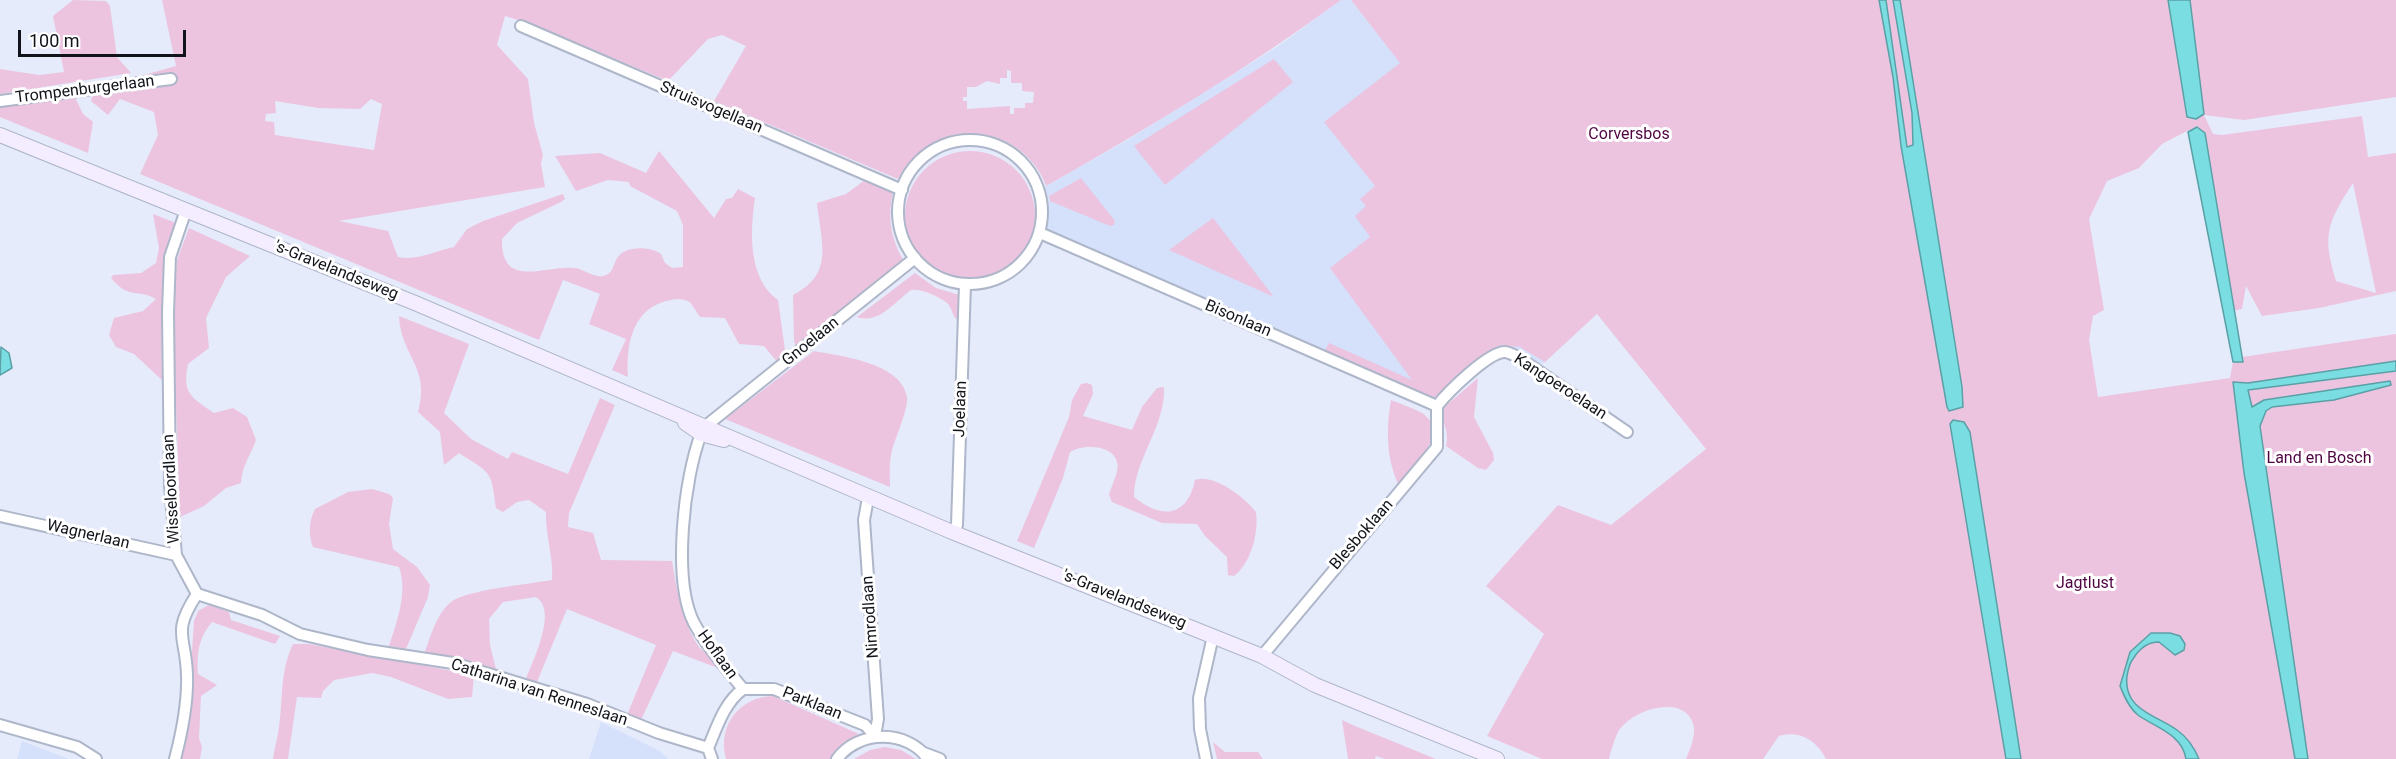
<!DOCTYPE html>
<style>
body{margin:0}
#map{position:relative;width:2396px;height:759px;overflow:hidden;background:#e5ebfb;font-family:Roboto,sans-serif}
canvas{display:block}
.scale{position:absolute;left:18px;top:30px;width:168px;height:27px;box-sizing:border-box;border:3px solid #11131a;border-top:0;padding-left:8px;font-size:18px;line-height:21px;white-space:nowrap;color:#11131a;-webkit-text-stroke:4px #fff;paint-order:stroke}
</style>
<div id="map">
<canvas width="2396" height="759"></canvas>
<div class="scale">100 m</div>
</div>
<script>
const g = document.querySelector('canvas').getContext('2d');
g.lineJoin = 'round';
function paint(path, color) { g.fillStyle = color; g.fill(path, 'evenodd'); }
function strokePath(path, color, width, dash) { g.strokeStyle = color; g.lineWidth = width; g.lineCap = dash ? 'butt' : 'round'; g.setLineDash(dash || []); g.stroke(path); }
function write(font, color, halo, rows, align = 'center') {
  g.font = font + ' Roboto,sans-serif'; g.lineWidth = 6; g.setLineDash([]); g.textBaseline = 'middle'; g.strokeStyle = halo; g.fillStyle = color; for (const [text, x, y, turn = 0] of rows) {
    g.save(); g.translate(x, y); g.rotate((+turn || 0) * Math.PI / 180); g.textAlign = isNaN(turn) ? turn : align; if (halo) g.strokeText(text, 0, 0); g.fillText(text, 0, 0); g.restore();
  }
}
paint(new Path2D(`
 M1341,0H1351L1597,313L1545,362L1533,368L1518,357L1492,356L1437,406L1040,233L1043,216L1039,190L1129,139L1277,47Z
 M601,722L660,751L668,759H589Z
 M22,741L69,759H17Z`), '#d5e0fb');
paint(new Path2D(`
 M73,0L106,1L110,6L117,57L131,73L0,94V69L39,75L64,72L53,16Z
 M162,0H1341C1247,69 1147,129 1046,186C1042,173 1032,161 1022,152C981,118 923,136 898,179L714,101L746,46L722,35L708,39L668,81L531,24L505,16L497,45L528,79L534,123L543,155L541,163L545,187L339,221L388,231L398,257C417,261 435,251 454,247L467,229L483,221L563,194L565,199L561,202L517,223L502,239C501,290 544,265 575,268C584,269 597,280 606,275C613,272 613,266 616,260C623,245 650,246 661,254L665,263L672,268L683,267V225L677,211L630,186L629,182L608,180L576,191L555,156L600,153L646,173L659,151L714,218L726,199L732,198L738,189L755,198C750,231 748,279 778,300L786,357L778,363L764,346L739,344L725,318L700,317L690,302C681,297 673,299 663,302C631,312 626,348 628,377L612,370L626,339L589,324L600,294L563,280L539,340L140,174L158,135L154,112L120,99L108,115L91,101L94,89L176,66ZM1007,70L1011,71V83H1022V91L1034,92L1033,103H1025V108H1014V114H1010V106L967,109V101H963V97H967V87H976L987,81L1000,84V78H1007ZM371,99L382,104L374,150L275,135L274,122L265,121L266,114L276,113L275,101L318,108L360,109Z
 M1351,0H1879L1893,77L1901,147L1949,411L1963,407L1962,387L1900,0H2168L2187,117L2191,119L2204,114L2190,0H2396V97L2244,120L2204,115L2213,134L2222,135L2362,116L2368,157L2396,153V291L2319,308L2262,316L2246,286L2242,309L2232,311L2205,133L2189,130L2162,144L2139,168L2107,181L2089,219L2104,310L2093,316L2089,340L2098,397L2230,378L2233,362H2243L2242,357L2396,334V361L2248,383L2249,390L2396,370V759H1826C1817,741 1800,730 1779,736L1763,759H1686C1690,749 1695,738 1694,727C1687,692 1631,709 1618,732C1614,740 1611,750 1609,759H1542L1487,736L1544,634L1486,586L1558,505L1611,525L1706,449L1597,314L1545,362L1520,347L1500,345L1434,399L1322,357L1329,343L1412,380L1330,268L1370,237L1355,216L1366,206L1360,199L1375,186L1324,122L1400,63ZM2353,183L2376,293L2336,281C2322,235 2327,223 2353,183Z
 M1886,0H1893L1912,113L1913,146L1907,147C1899,98 1894,49 1886,0Z
 M1274,59L1293,82L1165,185L1134,146Z
 M74,95L83,114L93,122L88,153L0,117V106Z
 M905 216a65 65 0 1 1 130 0a65 65 0 1 1-130 0Z
 M1081,178L1115,221L1114,225L1110,226L1050,201L1049,196Z
 M865,180L893,192C887,219 891,241 906,264L797,349L794,341L793,295C835,274 821,242 817,203L846,194Z
 M153,214L176,223C162,275 161,326 162,380L134,354L116,347L109,335L114,318L143,311L156,299C138,288 130,301 111,278L113,275L141,273L156,263L159,248Z
 M1213,218L1274,297L1169,250Z
 M189,228L250,256L226,277L206,318L209,348L188,364C182,394 191,397 214,413L233,408L247,417L256,440C250,457 242,465 241,483L226,488L204,506L180,517L173,319L177,260Z
 M915,273L936,288L963,296V322C951,319 954,311 948,304C941,297 920,288 911,290C896,301 878,325 857,317Z
 M399,316L469,344L444,413L471,439L508,459L512,452L568,474L600,398L615,405L569,513L568,527L593,533L601,560L672,561C677,591 681,617 697,644C703,654 715,656 718,668L673,651L641,720L627,715L656,645L567,609L537,682L526,679C533,660 558,611 536,597L503,602L489,619L490,645L496,669L425,652C430,637 437,613 451,602C466,590 530,584 552,580C554,558 545,535 546,512L529,500L517,502L503,512L496,508C491,469 491,474 459,453L444,465L440,432L418,412C431,367 401,357 399,316Z
 M814,351C841,356 902,363 907,397C908,412 894,439 891,455C889,465 890,477 890,487L725,419Z
 M1478,378L1474,417L1493,453L1494,460L1486,470L1478,468L1446,446C1450,430 1441,423 1442,409Z
 M1087,383L1092,385L1093,394L1083,416L1132,430L1142,407L1157,388L1164,387C1166,426 1134,459 1134,497C1161,519 1187,518 1195,480C1214,473 1245,498 1256,512C1259,533 1251,563 1234,576L1228,575L1227,557L1205,536L1197,524L1162,523L1112,502L1109,495C1111,486 1120,471 1117,462C1113,444 1082,444 1070,452L1063,478L1034,548L1017,541L1069,417L1072,400L1081,384Z
 M1391,400C1401,404 1413,408 1422,413C1452,433 1412,468 1398,484C1386,457 1386,429 1391,400Z
 M372,489L389,494L393,498L389,524L393,549L417,567L430,585L428,597L406,649L389,646C397,622 408,592 399,567L313,547C308,534 309,521 315,509L348,492Z
 M209,605L229,612L231,620L280,636L275,644L212,622C198,639 197,653 198,674L217,685L201,696L199,738L202,747L200,759H180L186,741L194,621L198,611Z
 M293,644H309L474,675L472,697L448,699L391,677L372,673L334,680L323,691L321,698L297,697L288,759H273C274,748 278,738 279,727C283,698 280,671 293,644Z
 M773,696L859,734L840,746L830,759H726C717,726 739,697 773,696Z
 M1342,720L1355,726L1436,759H1385L1376,756L1375,759H1348Z
 M1213,742L1225,752H1258L1263,759H1217Z
 M885,747L901,750L916,759H854L870,750Z`), '#ecc4e0');
const water = new Path2D(`
 M1879,0H1886L1907,147L1913,145L1912,113L1893,0H1900L1962,387L1963,407L1949,411L1947,407L1901,146L1893,77Z
 M2168,0H2190L2204,114L2196,119L2187,117Z
 M2197,127L2205,133L2243,362H2233L2188,132Z
 M1,347L9,353L12,368L0,375Z
 M2396,361V371L2248,390L2252,407L2264,400L2390,381L2391,385L2334,400L2272,407L2266,411L2260,426L2308,759H2295L2244,473L2233,382L2248,383Z
 M1953,420L1964,422L1970,432L2021,759H2006L1950,424Z
 M2151,633H2170L2180,636L2185,644L2184,650L2175,655L2159,642C2148,642 2139,649 2133,659C2129,664 2128,670 2127,676C2123,710 2156,715 2177,730C2187,737 2194,747 2199,759H2186C2182,734 2156,728 2138,715C2129,708 2124,696 2120,686L2130,652Z`);
paint(water, '#79dde2');
strokePath(water, '#5aa0a6', 1.5);
const street = new Path2D(`
 M521,26L902,190
 M0,101L171,79
 M898 212a72 72 0 1 1 144 0a72 72 0 1 1-144 0Z
 M1040,233L1437,406
 M1437,406C1447,393 1488,352 1505,352C1509,352 1515,356 1518,357L1627,432
 M707,425L915,258
 M701,434C684,478 672,580 694,623C707,647 726,668 743,689C724,703 717,727 708,748L712,759
 M868,498L864,520L878,719L875,736
 M0,516L176,555
 M952,532L957,525L965,284
 M197,594L262,615L300,634L368,650L453,663L587,704L659,733L708,748
 M1262,656L1437,447V406
 M743,689H774L865,725L875,736
 M0,725L77,747L96,759
 M924,753L940,759
 M175,759C182,732 188,702 187,675C186,635 171,634 197,594L176,555L170,486L168,312L170,257L186,210
 M837,759C858,730 907,729 928,759
 M1206,759L1200,729L1199,698L1213,636`);
const secondary = new Path2D(`
 M0,135L415,303L952,532L1262,656L1315,685L1497,759
 M685,423L701,434L724,440`);
strokePath(street, '#aeb6c9', 14);
strokePath(secondary, '#aeb6c9', 16);
strokePath(street, '#fff', 10);
strokePath(secondary, '#f4edff', 14);
write('16px', '#11131a', '#fff', [
 ["Trompenburgerlaan",85,90,-7],
 ["Struisvogellaan",711,108,23],
 ["'s-Gravelandseweg",336,271,22],
 ["Bisonlaan",1238,319,23],
 ["Gnoelaan",811,342,-39],
 ["Kangoeroelaan",1560,387,33],
 ["Joelaan",961,409,-88],
 ["Wisseloordlaan",172,489,-93],
 ["Wagnerlaan",88,535,13],
 ["Blesboklaan",1362,535,-49],
 ["'s-Gravelandseweg",1124,600,22],
 ["Nimrodlaan",871,617,-94],
 ["Hoflaan",717,655,54],
 ["Catharina van Renneslaan",539,693,18],
 ["Parklaan",812,704,22]
]);
write('16px', '#500543', '#fff', [
 ["Corversbos",1629,135],
 ["Land en Bosch",2319,459],
 ["Jagtlust",2085,584]
]);
</script>
